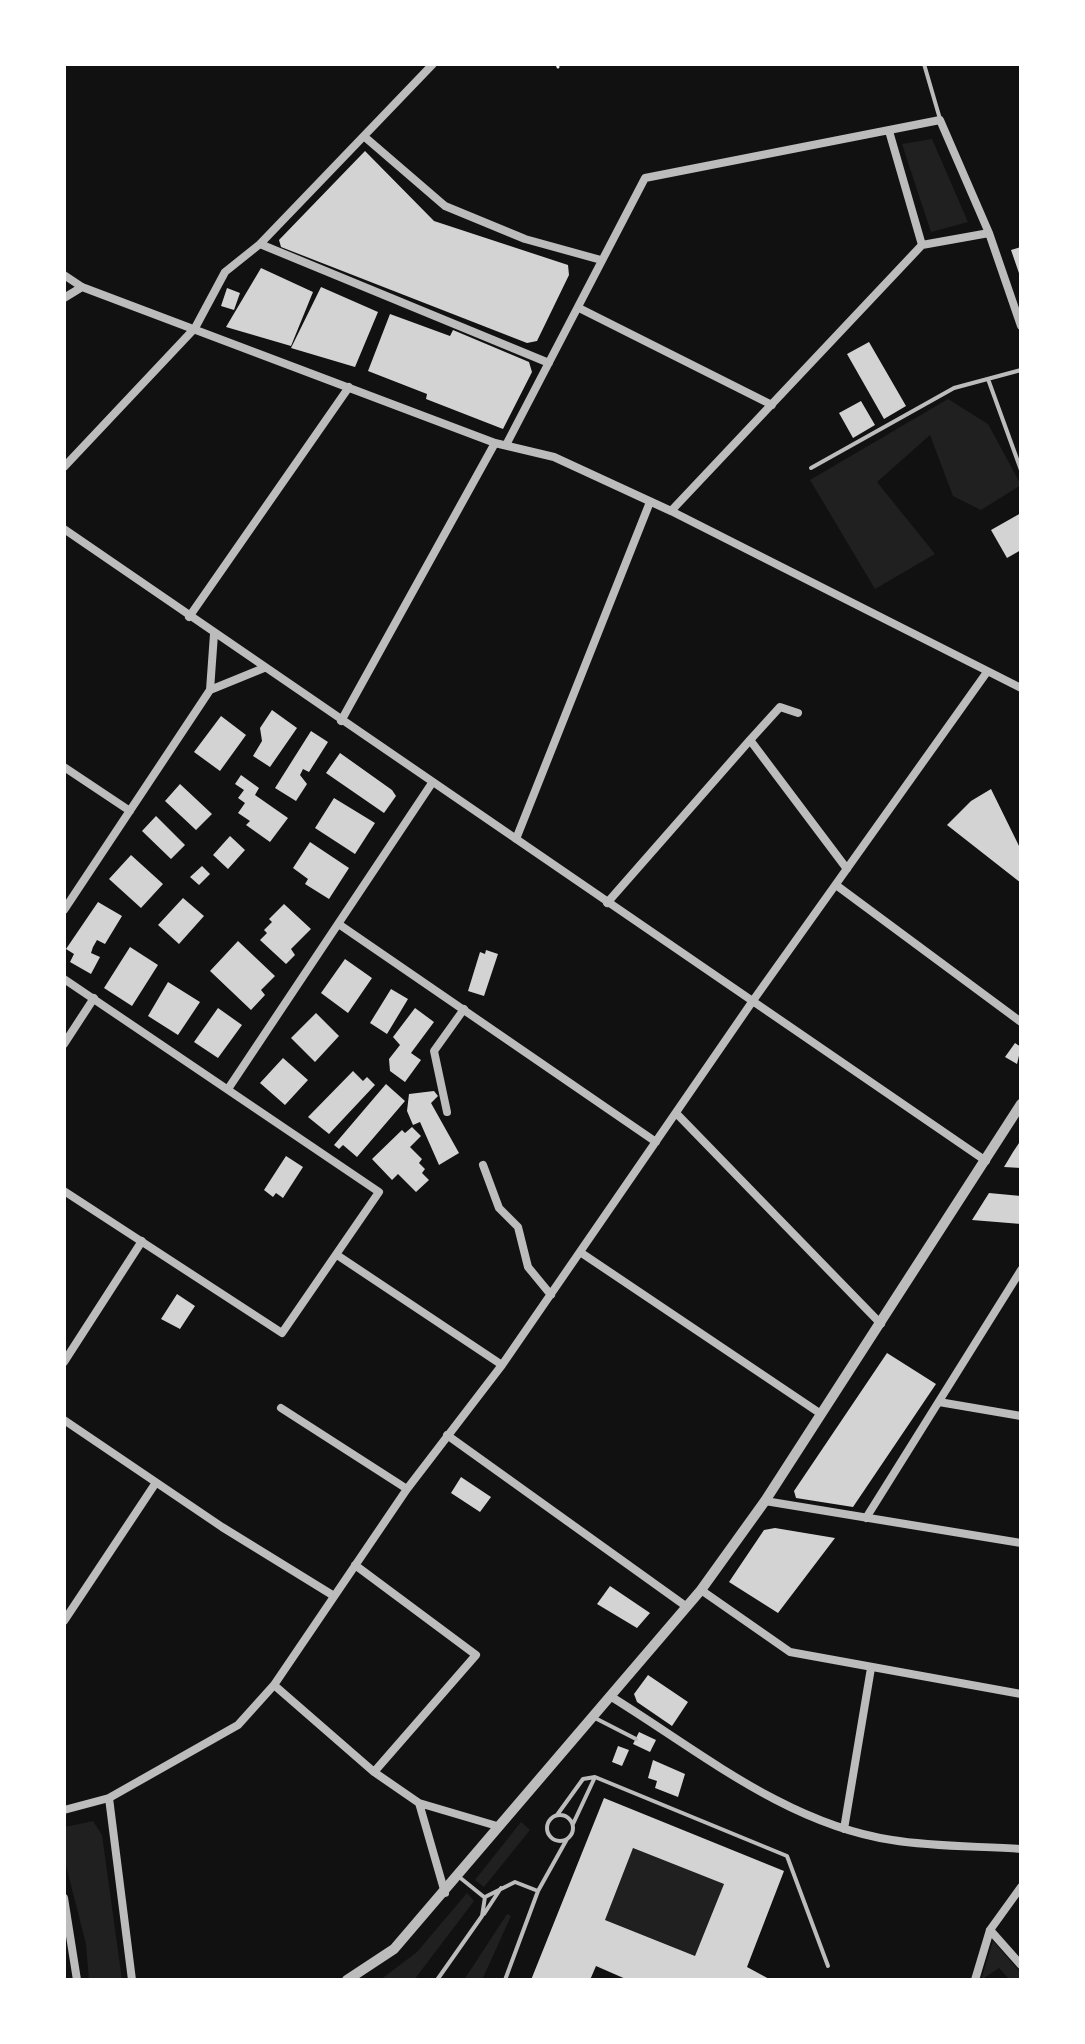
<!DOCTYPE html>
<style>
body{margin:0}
#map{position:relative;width:1085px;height:2044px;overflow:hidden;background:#111;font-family:"Source Sans 3",sans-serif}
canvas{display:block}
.frame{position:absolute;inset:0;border:66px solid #fff;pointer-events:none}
</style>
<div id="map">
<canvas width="1085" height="2044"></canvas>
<div class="frame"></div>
</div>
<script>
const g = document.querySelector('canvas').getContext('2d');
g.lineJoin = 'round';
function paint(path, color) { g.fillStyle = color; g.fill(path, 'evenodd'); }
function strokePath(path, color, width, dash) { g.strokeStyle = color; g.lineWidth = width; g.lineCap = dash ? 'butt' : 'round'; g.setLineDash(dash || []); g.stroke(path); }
paint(new Path2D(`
 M932,139L968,222L931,232L902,144Z
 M948,399L988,424L1021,485L981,510L953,496L930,435L877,482L935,554L875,589L810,480Z
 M93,1821L102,1835L122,1980H89L86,1944L64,1858L65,1827Z
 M521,1822L530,1830L484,1887L475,1880Z
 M633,1848L724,1884L695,1956L605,1920Z
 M467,1893L474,1901L414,1980H380L417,1952Z
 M507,1914L511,1916L482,1980H464Z
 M993,1941L1021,1973L1020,1980H1010L999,1968L981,1980Z`), '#202020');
paint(new Path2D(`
 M365,151L434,221L568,265L569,275L537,341L527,343L281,247L279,240Z
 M1021,247V279L1011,250Z
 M261,268L313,292L291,346L226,327Z
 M321,287L378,312L355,367L291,348Z
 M227,288L240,293L234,310L221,306Z
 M390,314L450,336L453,330L529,362L532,372L503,429L426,399L427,394L368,371Z
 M869,342L906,406L884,419L847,354Z
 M861,401L875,425L853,438L839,413Z
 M1021,513V550L1007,558L991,530Z
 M272,710L297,728L270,767L253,756L262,741L260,728Z
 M221,716L246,735L220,771L194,752Z
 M311,731L328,742L309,772L303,769L300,775L307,784L296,801L275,788Z
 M340,753L392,790L396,796L384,813L326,773Z
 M241,775L259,788L255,795L288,818L270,842L246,825L250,821L238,813L245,803L238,798L244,790L235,784Z
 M180,784L212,814L196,830L165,801Z
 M991,789L1021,850V883L947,825L971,801Z
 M334,798L375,823L355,854L315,828Z
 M156,816L185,845L171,859L142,831Z
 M230,836L245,850L228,869L213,855Z
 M310,842L349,868L329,899L305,884L308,879L293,868Z
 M131,855L163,884L141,908L109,879Z
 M202,866L210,874L199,885L190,877Z
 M183,898L204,916L179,944L158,925Z
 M98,902L122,916L105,944L97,940L93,947L91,953L100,957L91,974L70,962L74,954L66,949Z
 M284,904L311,929L291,949L295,955L286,964L260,940L267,933L264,930L272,922L269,919Z
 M238,941L275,976L261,990L265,995L251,1010L210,971Z
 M130,947L158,965L132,1006L104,988Z
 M486,950L498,954L484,996L468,991L480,952L485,954Z
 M345,959L372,978L348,1013L321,993Z
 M168,982L200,1002L178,1035L148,1016Z
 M391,989L408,999L387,1034L370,1023Z
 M218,1008L242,1025L218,1058L194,1042Z
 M415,1008L434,1022L411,1053L421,1060L405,1082L390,1071L389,1059L400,1045L393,1037Z
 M316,1013L339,1036L315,1062L291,1038Z
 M1015,1043L1021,1047L1017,1064L1005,1057Z
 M283,1058L308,1080L285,1105L260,1083Z
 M353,1071L363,1081L367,1077L375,1085L329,1134L308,1117Z
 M386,1084L405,1101L357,1157L343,1145L339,1149L334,1145Z
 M434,1091L438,1096L431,1103L459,1153L439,1165L420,1122L413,1125L407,1111L409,1094Z
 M412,1127L421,1136L410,1147L422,1159L419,1163L425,1169L422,1173L429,1180L416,1192L398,1174L392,1180L372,1159L402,1130L405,1133Z
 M1021,1140V1168L1004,1167L1013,1152Z
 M286,1156L303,1167L283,1198L276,1193L273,1197L264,1190Z
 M989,1193L1021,1196V1224L972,1220Z
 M177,1294L195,1306L180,1329L161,1319Z
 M887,1353L936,1384L853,1507L796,1498L794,1491Z
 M461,1477L491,1497L480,1512L451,1493Z
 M775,1528L835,1538L778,1613L729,1582L764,1530Z
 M610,1586L650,1613L637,1628L597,1604Z
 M648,1675L688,1702L672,1726L637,1702L634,1694Z
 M639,1732L656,1740L650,1752L633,1744Z
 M618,1746L629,1750L622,1766L612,1762Z
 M653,1760L685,1774L678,1797L655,1788L657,1781L648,1778Z
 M604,1798L784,1871L747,1967L771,1980H628L596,1966L590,1980H531ZM633,1848L724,1884L695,1956L605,1920Z`), '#d3d3d3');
strokePath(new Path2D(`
 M557,64L558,67`), '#f5f5f5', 3);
strokePath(new Path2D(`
 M924,64L940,119
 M988,379L1021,470
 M811,468L954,388L1021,370
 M595,1718L636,1739
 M557,1815L583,1779L595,1777L787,1856L828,1966
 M547 1828a13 13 0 1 1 26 0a13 13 0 1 1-26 0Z
 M573,1824L595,1777
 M458,1876L484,1897
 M538,1891L567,1839
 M484,1914L501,1888
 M437,1980L482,1916L485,1897L515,1882L538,1891L505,1980`), '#bcbcbc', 4);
strokePath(new Path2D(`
 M889,131L922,245
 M366,138L445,206L525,239L601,260
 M260,244L549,363
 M64,275L82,287L495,443L554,457L671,511L1021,688
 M64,298L82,287
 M579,308L772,405
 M506,445L645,178L940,120L989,233L1021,326
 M64,467L195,328L225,272L260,244L433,64
 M671,511L922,245L989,233
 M64,529L986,1161
 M189,617L349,387
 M210,690L264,668
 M341,721L495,443
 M750,740L780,707L798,713
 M64,767L130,811
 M516,839L650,502
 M836,885L1021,1022
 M607,903L750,740L847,869
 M64,910L210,690L214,634
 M340,925L656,1142
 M64,979L379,1192L282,1333L64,1191
 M64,1044L94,998
 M228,1089L432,783
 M447,1112L434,1051L464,1009
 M676,1113L881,1324
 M483,1165L499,1208L518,1227L528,1267L551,1295
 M580,1252L821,1414
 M337,1255L502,1365
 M64,1362L142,1241
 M939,1402L1021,1416
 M281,1408L407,1489
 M64,1420L222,1527L334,1596
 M447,1435L687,1607
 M765,1501L1021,1543
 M866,1518L1021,1270
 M355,1565L476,1655L374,1772
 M701,1590L790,1652L1021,1694
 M64,1621L155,1484
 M274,1685L374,1772L419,1803L497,1826
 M610,1696C698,1750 786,1824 892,1840C934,1847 979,1846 1021,1849
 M109,1798L132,1980
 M419,1803L445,1893
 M64,1810L109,1798L238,1725L274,1685L407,1489L502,1365L752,1002L987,672
 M844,1829L871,1668
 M64,1898L77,1980
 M990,1930L1021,1965
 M975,1980L990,1930L1021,1887`), '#bcbcbc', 8);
strokePath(new Path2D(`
 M347,1980L394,1949L701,1590L765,1501L1021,1104`), '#bcbcbc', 10);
</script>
